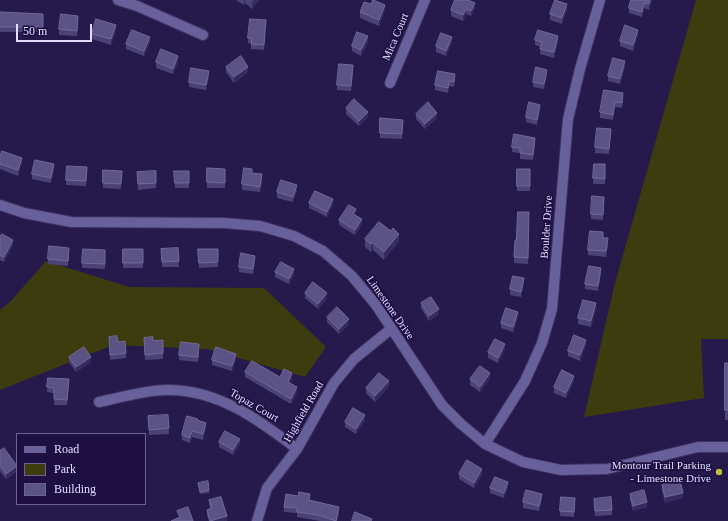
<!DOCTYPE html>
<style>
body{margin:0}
#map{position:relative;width:728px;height:521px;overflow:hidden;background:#261a4d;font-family:Georgia,serif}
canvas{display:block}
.legend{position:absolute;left:16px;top:433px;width:130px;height:72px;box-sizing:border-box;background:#1d0f41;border:1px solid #6b628d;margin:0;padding:5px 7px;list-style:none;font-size:12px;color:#e1deff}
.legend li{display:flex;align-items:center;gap:8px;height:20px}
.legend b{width:20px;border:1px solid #6b628d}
.scale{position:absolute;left:16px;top:24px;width:76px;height:18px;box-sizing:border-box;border:2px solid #e1deff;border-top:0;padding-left:5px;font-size:12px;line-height:14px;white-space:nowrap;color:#e1deff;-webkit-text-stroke:3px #1d0f41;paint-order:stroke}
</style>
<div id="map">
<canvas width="728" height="521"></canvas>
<ul class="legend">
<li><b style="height:5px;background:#68609a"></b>Road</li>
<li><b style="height:11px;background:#3c3c0e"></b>Park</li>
<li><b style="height:11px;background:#5b5385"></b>Building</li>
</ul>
<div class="scale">50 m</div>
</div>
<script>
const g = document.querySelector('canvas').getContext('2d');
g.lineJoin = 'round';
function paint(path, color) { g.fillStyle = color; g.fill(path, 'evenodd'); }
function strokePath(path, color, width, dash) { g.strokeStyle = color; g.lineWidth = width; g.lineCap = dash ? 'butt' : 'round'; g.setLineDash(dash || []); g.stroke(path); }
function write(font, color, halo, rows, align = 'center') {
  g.font = font + ' Georgia,serif'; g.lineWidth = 3.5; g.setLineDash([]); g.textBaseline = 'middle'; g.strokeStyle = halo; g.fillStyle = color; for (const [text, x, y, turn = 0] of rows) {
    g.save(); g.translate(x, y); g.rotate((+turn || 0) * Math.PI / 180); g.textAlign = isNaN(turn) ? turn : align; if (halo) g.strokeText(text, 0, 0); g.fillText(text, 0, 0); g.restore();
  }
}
paint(new Path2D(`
 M696,0H728V339H701L704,398L584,417L615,283Z
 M46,261L129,287L264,288L326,347L305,377L207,349L113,345L0,390V310L10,302Z`), '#3c3c0e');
const minor = new Path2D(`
 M118,0L137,6L203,35
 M390,83L425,0
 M0,205L24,213L71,222L224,223L260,226L294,236L323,251L352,276L376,305L442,405L461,424L485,444L523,462L561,470L607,469L698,447H728
 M99,402C119,398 146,390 166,390C217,389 258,419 297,449
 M485,444L525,381L542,343L552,309L568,119L580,69L600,0
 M257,521L267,488L297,449L334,383L354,359L391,329`);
strokePath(minor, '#3e325e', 12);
strokePath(minor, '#68609a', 10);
paint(new Path2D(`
 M236,0H259L252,9L245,3L244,5Z
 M652,0L649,10L644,8L642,17L629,13V8Z
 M475,8L471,16L466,14L463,21L451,16V10Z
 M567,9L562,24L550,20V14Z
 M385,10L379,26L360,18V12Z
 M0,12L43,14V32H0Z
 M266,20L264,50L251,49V43H248V38Z
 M78,21L77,36L59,35V29Z
 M116,30L111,45L92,39V34Z
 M638,35L633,51L620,46V41Z
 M535,40L558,41L554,58L540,54L541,47L535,45Z
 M150,42L144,56L126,49V44Z
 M368,42L361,56L352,51V46Z
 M452,42L446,56L436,52V46Z
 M156,62H178L173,74L156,68Z
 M625,66L620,84L608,81V76Z
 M226,67L248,72L234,83L226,72Z
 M353,70L351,91L337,90V85Z
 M547,75L544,89L533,87V82Z
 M209,76L206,90L189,87V82Z
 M455,79L454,87L449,86L448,93L435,90V85Z
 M623,93V98L622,108L615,107L613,120L600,118V112Z
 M346,108L368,117L359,126L346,114Z
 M540,110L537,125L526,122V117Z
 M416,114L437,118L425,129L416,119Z
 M380,118L403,120L402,139L380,138Z
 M611,134L609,154L595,153V147Z
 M535,143L533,160L520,159V153L512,152V147Z
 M0,157L22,163L18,176L0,169Z
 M594,164H605V184H593Z
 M87,167L86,186L66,185V180Z
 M207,168L225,169V188H207Z
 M54,169L51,183L32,179V174Z
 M517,169H530V191H517Z
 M103,170L122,171L121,189L103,188Z
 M174,171H189V188H175Z
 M137,172L156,183V188L138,190Z
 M262,179L260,192L242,190V184Z
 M297,190L293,202L277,198V192Z
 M604,197L603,220L591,219V214Z
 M309,203L333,204L327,217L309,208Z
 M529,212L528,264L514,263V257L516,240Z
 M356,214L355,215L362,224L355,235L339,225V220Z
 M0,237L13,245L4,262L0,260Z
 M603,238L608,244L606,257L588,255V250Z
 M365,239L399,241L384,260L373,250L371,252L365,247Z
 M178,248L179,267H162L161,249Z
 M83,249L105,250V269L82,268Z
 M123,249H143V268H123Z
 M198,249H218V267L199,268Z
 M69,253L68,266L48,264V259Z
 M255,261L253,274L239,272V267Z
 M275,272L294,274L289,284L275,277Z
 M601,273L598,291L585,289V284Z
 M524,283L521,297L510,295V289Z
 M305,293L327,299L318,309L305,298Z
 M421,303L439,314L429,321L421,308Z
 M596,309L591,327L578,324V318Z
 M327,317L349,324L339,334L327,322Z
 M518,317L513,332L501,328V323Z
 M109,337L118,342L126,353V358L110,360Z
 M144,338L153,341L163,353V359L145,360Z
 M586,345L580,361L568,356V351Z
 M199,349L198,362L179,360V355Z
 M505,349L498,363L488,358V352Z
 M69,357L91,362L76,372L69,362Z
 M236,359L232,371L212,365V360Z
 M725,363H728V420H725Z
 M245,372L292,379L290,383L297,392L291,404L245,377Z
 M48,378L69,384L67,405H54V393L47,392Z
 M490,378L480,392L470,385V379Z
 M574,381L566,398L554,393V387Z
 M389,387L375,402L366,393V388Z
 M148,416L169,428V434L149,435Z
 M198,420L206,428L203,440L192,437L190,443L182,440V435Z
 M365,420L356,434L345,427V422Z
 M219,442L240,444L233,455L219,447Z
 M0,451L17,471L6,479L0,471Z
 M459,474L482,475L474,488L459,479Z
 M198,483L209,490V493L200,494Z
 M662,485L683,498L665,503L662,490Z
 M508,487L504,498L490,493V488Z
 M630,494L647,507L633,511L630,500Z
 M542,499L539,511L523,508V502Z
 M594,499L612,510V515L595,516Z
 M209,500L227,521H209L207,515V510L210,508L209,505Z
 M310,500L339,512L337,521H320L297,517V513L284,512V507Z
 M575,504L574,517L560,516V511Z`), '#4b4376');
paint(new Path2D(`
 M244,0H245V3L244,5Z
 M254,0H259L252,9V2Z
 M650,0H652L649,10V4Z
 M475,3V8L471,16V11Z
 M644,3V8L642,17V12Z
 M567,4V9L562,24V18Z
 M385,5V10L379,26V20Z
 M466,9V14L463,21V15Z
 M116,25V30L111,45V39Z
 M638,30V35L633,51V45Z
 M368,36V42L361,56V50Z
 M558,36V41L554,58V52Z
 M150,37V42L144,56V51Z
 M452,37V42L446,56V51Z
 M178,56V62L173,74V69Z
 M625,61V66L620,84V79Z
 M248,67V72L234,83V77Z
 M547,70V75L544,89V84Z
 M209,71V76L206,90V85Z
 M455,74V79L454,87V82Z
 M623,93V98L622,108V103Z
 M615,102V107L613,120V115Z
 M540,105V110L537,125V120Z
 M368,112V117L359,126V121Z
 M437,113V118L425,129V124Z
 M535,138V143L533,160V155Z
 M22,158V163L18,176V170Z
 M54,164V169L51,183V178Z
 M262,174V179L260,192V187Z
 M297,185V190L293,202V197Z
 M333,199V204L327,217V212Z
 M356,209V214L353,219V214Z
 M362,219V224L355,235V230Z
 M399,234V241L384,260V252Z
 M13,240V245L4,262V257Z
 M373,243V250L371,252V244Z
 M255,256V261L253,274V269Z
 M601,268V273L598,291V286Z
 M294,269V274L289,284V279Z
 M524,278V283L521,297V292Z
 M327,293V299L318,309V304Z
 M596,303V309L591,327V321Z
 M439,309V314L429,321V316Z
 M518,312V317L513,332V327Z
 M349,319V324L339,334V329Z
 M586,340V345L580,361V355Z
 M505,344V349L498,363V358Z
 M236,354V359L232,371V366Z
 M91,357V362L76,372V367Z
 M292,373V379L288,387V382Z
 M490,373V378L480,392V387Z
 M574,376V381L566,398V393Z
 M389,381V387L375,402V396Z
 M297,387V392L291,404V399Z
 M365,415V420L356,434V429Z
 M206,423V428L203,440V434Z
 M192,431V437L190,443V438Z
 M240,439V444L233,455V450Z
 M17,466V471L6,479V474Z
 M482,469V475L474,488V483Z
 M508,482V487L504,498V493Z
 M683,493V498L665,503V497Z
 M542,494V499L539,511V506Z
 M647,502V507L633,511V506Z
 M339,507V512L337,521H336Z
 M227,516V521H212Z`), '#362b60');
const building = new Path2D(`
 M373,0L385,5L379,20L360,12L364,2L371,4Z
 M455,0H468L475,3L471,11L466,9L463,15L451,10Z
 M555,0L567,4L562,18L550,14Z
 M631,0H650L649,4L644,3L642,12L629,8Z
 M0,12L43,14V27H0Z
 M61,14L78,16L77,31L59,29Z
 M96,19L116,25L111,39L92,34Z
 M250,19L266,20L264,45L251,44L252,38H248Z
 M625,25L638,30L633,45L620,41Z
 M132,30L150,37L144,51L126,44Z
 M538,30L558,36L554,52L540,49L542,42L535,40Z
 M357,32L368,36L361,50L352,46Z
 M441,33L452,37L446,51L436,46Z
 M161,49L178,56L173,69L156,62Z
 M241,56L248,67L234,77L226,67Z
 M613,58L625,61L620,79L608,76Z
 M339,64L353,65L351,86L337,85Z
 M536,67L547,70L544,84L533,82Z
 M191,68L209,71L206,85L189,82Z
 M438,71L455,74L454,82L449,81L448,88L435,85Z
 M604,90L623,93L622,103L615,102L613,115L600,112Z
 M354,99L368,112L359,121L346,108Z
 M428,102L437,113L425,124L416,114Z
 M529,102L540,105L537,120L526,117Z
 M380,118L403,120L402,134L380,133Z
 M597,128L611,129L609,149L595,147Z
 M514,134L535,138L533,155L520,153V148L512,147Z
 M2,151L22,158L18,170L0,164V157Z
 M35,160L54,164L51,178L32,174Z
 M594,164H605V179L593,178Z
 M67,166L87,167L86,181L66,180Z
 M207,168L225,169V183L207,182Z
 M244,168L252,169V173L262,174L260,187L242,184Z
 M517,169H530V186H517Z
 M103,170L122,171L121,184L103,183Z
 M156,171V183L138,184L137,172Z
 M174,171H189V183H175Z
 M281,180L297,185L293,197L277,192Z
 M315,191L333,199L327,212L309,203Z
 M592,196L604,197L603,215L591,214Z
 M349,205L356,209L353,214L362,219L355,230L339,220Z
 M518,212H529L528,258L514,257L515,240H516Z
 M379,222L391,231L393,228L399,234L384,252L373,243L371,244L365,239Z
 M590,231L603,232V238H608L606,251L588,250Z
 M2,234L13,240L4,257L0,255V237Z
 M49,246L69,248L68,261L48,259Z
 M178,248L179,261L162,262L161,249Z
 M83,249L105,250V264L82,263Z
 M123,249H143V263H123Z
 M198,249H218V262L199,263Z
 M241,253L255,256L253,269L239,267Z
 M281,262L294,269L289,279L275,272Z
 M589,266L601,268L598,286L585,284Z
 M513,276L524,278L521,292L510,289Z
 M313,282L327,293L318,304L305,293Z
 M431,297L439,309L429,316L421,303Z
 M583,300L596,303L591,321L578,318Z
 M337,307L349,319L339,329L327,317Z
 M506,308L518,312L513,327L501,323Z
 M574,335L586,340L580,355L568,351Z
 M117,336L118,342L125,341L126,353L110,355L109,337Z
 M153,337V341L163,340V353L145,355L144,338Z
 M495,339L505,344L498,358L488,352Z
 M181,342L199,344L198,357L179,355Z
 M84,347L91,357L76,367L69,357Z
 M216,347L236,354L232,366L212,360Z
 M252,361L280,377L284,369L292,373L288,382L297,387L291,399L245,372Z
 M725,363H728V410H725Z
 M480,366L490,373L480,387L470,379Z
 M562,370L574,376L566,393L554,387Z
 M379,373L389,381L375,396L366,388Z
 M48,378L69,379L67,400L54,399V388L47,387Z
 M353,408L365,415L356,429L345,422Z
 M168,415L169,428L149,430L148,416Z
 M187,416L198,419L197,420L206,423L203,434L192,431L190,438L182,435Z
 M225,431L240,439L233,450L219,442Z
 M4,448L17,466L6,474L0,465V451Z
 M467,460L482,469L474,483L459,474Z
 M495,477L508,482L504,493L490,488Z
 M680,480L683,493L665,497L662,485Z
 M208,481L209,490L200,492L198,483Z
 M526,490L542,494L539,506L523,502Z
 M644,490L647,502L633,506L630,494Z
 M299,492L310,494L309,500L339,507L336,521L318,515L297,512V508L284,507L286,494L298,496Z
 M221,497L227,516L210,521L207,510L212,508L209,500Z
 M561,497L575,498L574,512L560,511Z
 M611,497L612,510L595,511L594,499Z
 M188,507L193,521H171L180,517L177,511Z
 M355,512L372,519L371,521H352Z`);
paint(building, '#5b5385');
strokePath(building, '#706998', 1);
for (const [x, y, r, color] of [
 [719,472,4,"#bebf42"]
]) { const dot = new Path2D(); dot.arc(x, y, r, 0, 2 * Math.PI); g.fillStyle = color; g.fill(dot); strokePath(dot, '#1d0f41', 1.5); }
write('11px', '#e1deff', '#1d0f41', [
 ["Mica Court",396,37,-67],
 ["Boulder Drive",547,227,-86],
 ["Limestone Drive",390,308,55],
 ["Topaz Court",254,406,30],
 ["Highfield Road",304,412,-60]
]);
write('11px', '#e1deff', '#1d0f41', [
 ["Montour Trail Parking",711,466],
 ["- Limestone Drive",711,479]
], 'right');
</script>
